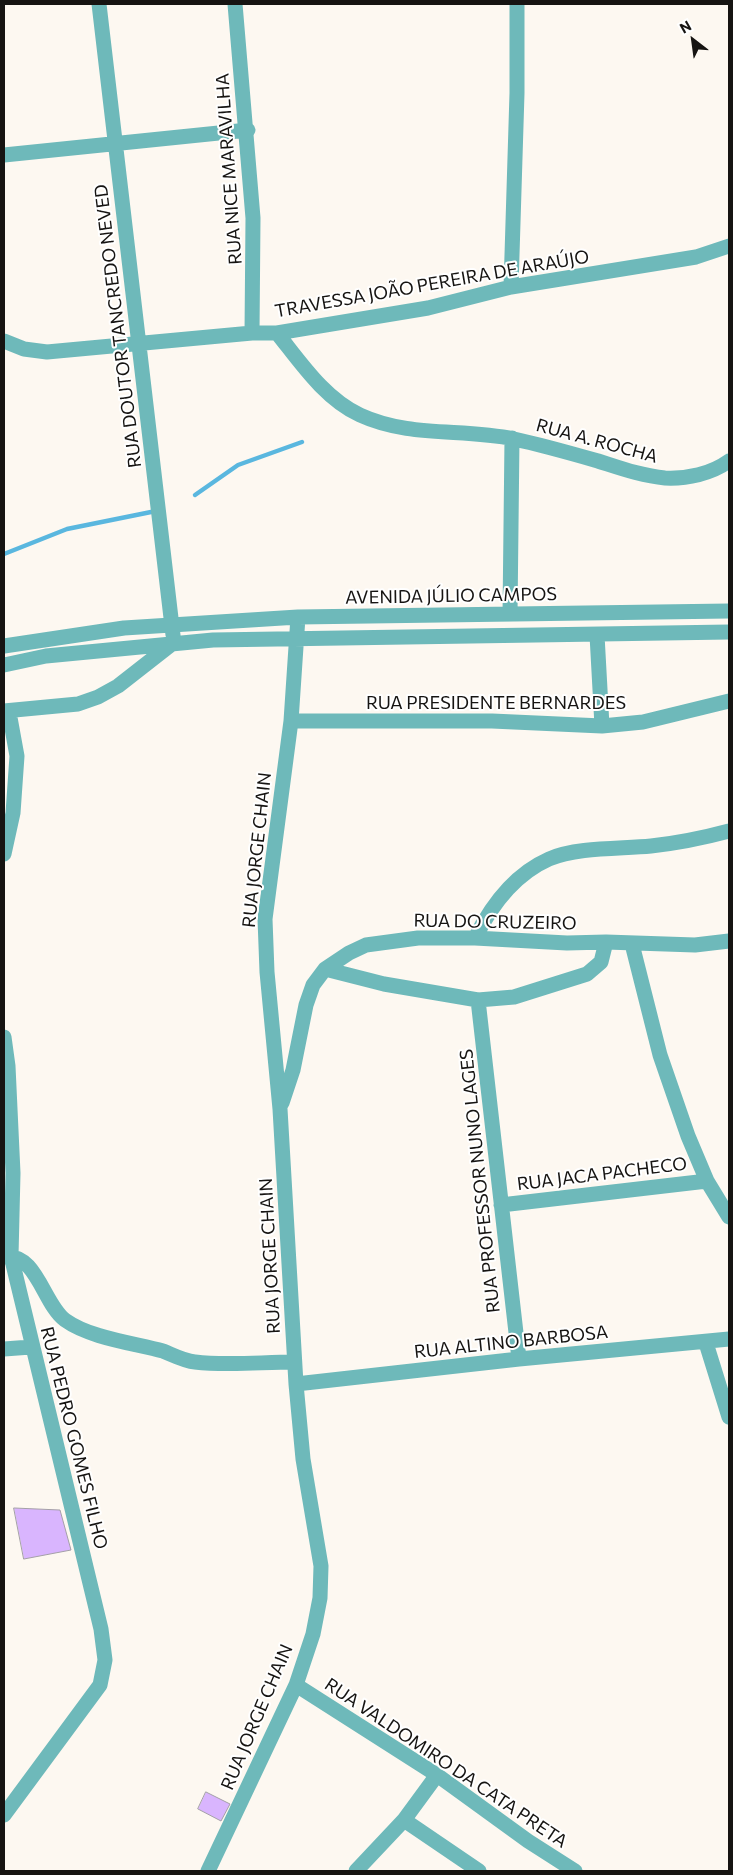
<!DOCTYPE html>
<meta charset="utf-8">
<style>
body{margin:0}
#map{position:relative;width:733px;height:1875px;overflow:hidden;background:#fdf8f1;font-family:Commissioner,sans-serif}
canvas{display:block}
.frame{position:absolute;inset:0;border:5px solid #161412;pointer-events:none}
.north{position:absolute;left:668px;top:15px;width:50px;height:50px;-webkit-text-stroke:4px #fff;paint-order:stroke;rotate:330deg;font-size:14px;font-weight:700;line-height:20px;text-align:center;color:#161412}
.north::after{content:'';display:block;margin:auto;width:18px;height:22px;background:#161412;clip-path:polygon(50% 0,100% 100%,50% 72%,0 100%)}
</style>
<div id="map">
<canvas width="733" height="1875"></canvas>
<div class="frame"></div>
<div class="north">N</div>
</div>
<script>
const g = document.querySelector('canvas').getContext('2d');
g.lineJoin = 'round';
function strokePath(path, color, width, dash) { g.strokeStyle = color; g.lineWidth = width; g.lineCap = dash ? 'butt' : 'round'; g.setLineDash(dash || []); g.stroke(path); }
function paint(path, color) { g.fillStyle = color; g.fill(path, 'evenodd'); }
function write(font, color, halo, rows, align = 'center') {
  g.font = font + ' Commissioner,sans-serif'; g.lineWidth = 4; g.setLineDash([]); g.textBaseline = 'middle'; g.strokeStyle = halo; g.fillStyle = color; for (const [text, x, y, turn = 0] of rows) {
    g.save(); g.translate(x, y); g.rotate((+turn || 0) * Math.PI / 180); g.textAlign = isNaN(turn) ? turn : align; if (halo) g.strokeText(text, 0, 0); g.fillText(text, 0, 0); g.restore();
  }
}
strokePath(new Path2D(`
 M195,495L238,465L302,442
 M4,554L67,529L156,511`), '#5ab7df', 4.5);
const building = new Path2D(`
 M14,1508L60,1510L71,1550L24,1559Z
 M206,1792L230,1804L221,1821L198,1809Z`);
paint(building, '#d9b5fe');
strokePath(building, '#a4a0a7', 1);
strokePath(new Path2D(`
 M99,4L173,635
 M235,4L253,218L252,333
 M4,155L248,130
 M511,287L517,93V4
 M277,333C301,363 325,399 360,415C410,438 462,428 514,439C542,445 570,453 598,461C620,468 642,476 665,478C687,479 711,474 729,461
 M4,341L24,349L47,352L252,333H277L428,308L511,287L696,257L729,246
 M510,614L512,438
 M597,635L602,726
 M4,646L124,628L298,617L729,611
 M4,665L46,656L213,640L729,632
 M4,711L78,704L98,697L118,686L173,643
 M291,721H492L602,726L643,722L729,701
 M4,854L13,813L17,756L9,712
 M475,938C491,906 515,874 549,859C577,847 620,849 651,846C678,843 703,838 729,831
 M632,944L660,1055L688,1136L707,1181L729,1217
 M325,969L384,984L478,1000L514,997L587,974L601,962L606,942
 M478,1000L519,1359
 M4,1037L8,1066L13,1173L11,1256L101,1629L105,1660L100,1685L4,1815
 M282,1103L293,1070L306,1005L313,985L325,969L349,953L366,945L418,938H475L567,943L606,942L695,945L729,941
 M501,1205L707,1181
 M5,1257C36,1252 44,1305 65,1320C90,1338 133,1343 163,1351C173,1355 184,1361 195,1362C227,1366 262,1362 294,1362
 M706,1343L729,1417
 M4,1349L31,1347
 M296,1384L519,1359L729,1339
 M296,1685L437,1775L528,1841L575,1871
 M404,1820L479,1871
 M208,1871L296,1685L313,1634L320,1598L321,1566L303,1459L296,1384L280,1109L267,972L265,919L291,721L298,617
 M356,1871L404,1820L437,1775`), '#6eb9ba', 15);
write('18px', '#161412', '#fff', [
 ["RUA NICE MARAVILHA",229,169,-94],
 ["TRAVESSA JOÃO PEREIRA DE ARAÚJO",432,284,-10],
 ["RUA DOUTOR TANCREDO NEVED",118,326,-97],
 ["RUA A. ROCHA",597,441,15],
 ["AVENIDA JÚLIO CAMPOS",451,596,-1],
 ["RUA PRESIDENTE BERNARDES",496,703],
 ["RUA JORGE CHAIN",257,850,-84],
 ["RUA DO CRUZEIRO",495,922,1],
 ["RUA JACA PACHECO",602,1174,-7],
 ["RUA PROFESSOR NUNO LAGES",480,1181,-96],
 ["RUA JORGE CHAIN",270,1256,-93],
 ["RUA ALTINO BARBOSA",511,1342,-6],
 ["RUA PEDRO GOMES FILHO",74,1438,76],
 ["RUA JORGE CHAIN",257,1717,-67],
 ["RUA VALDOMIRO DA CATA PRETA",446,1763,34]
]);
</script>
